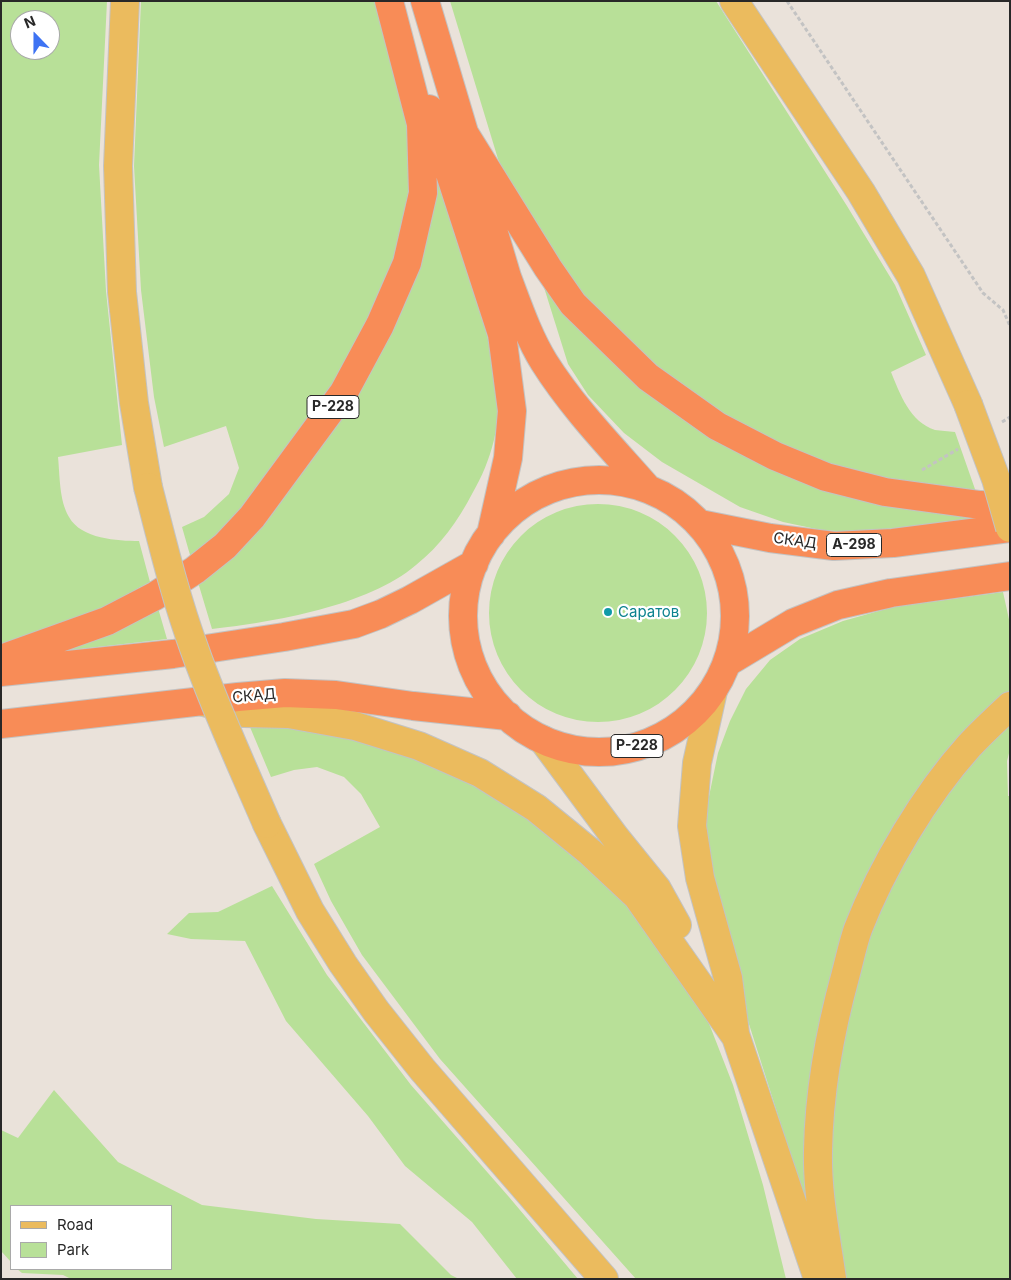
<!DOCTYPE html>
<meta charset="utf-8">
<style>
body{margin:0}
#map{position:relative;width:1011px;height:1280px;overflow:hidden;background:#eae2da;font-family:Inter,sans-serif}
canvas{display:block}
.frame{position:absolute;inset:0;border:2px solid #282828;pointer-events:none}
.legend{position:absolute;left:10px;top:1205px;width:162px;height:65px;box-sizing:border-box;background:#fff;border:1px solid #a9a9a9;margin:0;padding:6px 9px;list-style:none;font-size:15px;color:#282828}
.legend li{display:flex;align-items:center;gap:10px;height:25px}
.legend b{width:25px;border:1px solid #a9a9a9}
.north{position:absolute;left:10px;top:10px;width:50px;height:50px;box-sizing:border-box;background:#fff;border:1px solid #a9a9a9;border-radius:50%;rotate:338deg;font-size:14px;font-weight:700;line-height:20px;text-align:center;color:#282828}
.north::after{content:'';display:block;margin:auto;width:18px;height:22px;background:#3e73f3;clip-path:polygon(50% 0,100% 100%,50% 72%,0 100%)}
</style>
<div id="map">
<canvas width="1011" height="1280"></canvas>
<div class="frame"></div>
<ul class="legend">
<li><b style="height:6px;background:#ebbb5e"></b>Road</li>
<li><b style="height:14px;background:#b8e098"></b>Park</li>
</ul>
<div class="north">N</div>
</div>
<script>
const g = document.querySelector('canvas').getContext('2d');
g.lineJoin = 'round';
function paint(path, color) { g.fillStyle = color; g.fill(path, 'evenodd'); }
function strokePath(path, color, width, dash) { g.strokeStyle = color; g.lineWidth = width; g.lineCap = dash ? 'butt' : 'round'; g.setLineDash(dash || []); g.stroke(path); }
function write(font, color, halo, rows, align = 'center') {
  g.font = font + ' Inter,sans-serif'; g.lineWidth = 4.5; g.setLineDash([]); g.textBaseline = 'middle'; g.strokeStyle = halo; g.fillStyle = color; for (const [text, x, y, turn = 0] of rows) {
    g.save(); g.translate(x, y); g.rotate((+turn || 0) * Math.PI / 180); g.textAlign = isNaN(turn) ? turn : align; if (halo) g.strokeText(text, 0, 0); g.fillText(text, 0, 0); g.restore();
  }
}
paint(new Path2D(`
 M1,1H107L99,165L106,291L122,445L58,457C60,476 59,500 69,517C81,539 118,541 139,541L150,582L106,606L55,628L1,644ZM20,20H50V50H20Z
 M141,1H382L411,141L409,188L397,262L337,387L246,511L192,562L182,527L204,517L229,494L239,468L226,426L164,447L154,397L141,290L134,166Z
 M450,1H716L847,206L895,285L926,355L891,372C900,394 910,422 935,430C941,431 948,431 955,432L976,492L886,482L826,467L722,418L653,369L582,297L518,201L498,159Z
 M428,122C444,178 460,234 475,290C481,312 487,334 492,356C494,364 497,373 498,382C502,421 492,460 472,494C458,521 440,546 416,565C368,606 274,622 212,629L197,579L388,329Z
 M542,281L711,433L982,513L984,522L881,534L821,530L783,522L740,507L662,462L624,433L588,395L568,364Z
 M489 613a109 109 0 1 1 218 0a109 109 0 1 1-218 0Z
 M1003,592L1010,624V696L871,880L809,1208L795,1169L735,980L726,946L705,827L707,806L718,753L730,721L746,689L770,660L800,639L843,621L893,607Z
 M158,608L167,639L63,651Z
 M1010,719V749L1007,761L1008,796H1010V1279H846L833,1215L826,1150L846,1002L888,885L942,797Z
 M247,720L289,722L419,754L530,814L631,904L687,982L710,1026L733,1085L763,1185L786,1279H636L440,1059L362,955L331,901L314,864L380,827L361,794L344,777L317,767L294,770L271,777Z
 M272,886L327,975L411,1085L509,1197L578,1279H517L472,1222L405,1166L368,1116L286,1021L245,941L191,939L167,934L189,913L218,912Z
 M54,1090L118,1162L202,1205L316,1219L400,1224L451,1275L459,1279H71L63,1275L22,1273L17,1269H171V1206H11V1262L1,1251V1130L18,1138Z`), '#b8e098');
const major = new Path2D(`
 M125,1L118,166L122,292L134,403L148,487
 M734,1L861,192L911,276L968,404
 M713,691L697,763L692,826L700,878L728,978L735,1033
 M204,702L244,713L289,714L355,726L419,746L480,773L536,808L590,852L637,896L736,1037
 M543,740L615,837L657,889L677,925
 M267,824L310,911L343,964L376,1011L422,1069L604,1279
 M728,1020L736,1037L818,1279
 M832,1279C826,1236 817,1194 818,1151C819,1091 830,1031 846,973C850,958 853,943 858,929C882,867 925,795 969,746C982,732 996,719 1010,706`);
const highway = new Path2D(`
 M425,1L507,277C518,306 528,336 544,362C573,408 612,448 648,489
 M429,109L502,334L512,411L508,458L491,534
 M464,133L548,268L573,304L648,377L717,426L775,456L826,477L885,492L980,505L1010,506
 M463 616a136 136 0 1 1 272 0a136 136 0 1 1-272 0Z
 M700,524L770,538L834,546L893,543L1010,528
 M1,659L107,621L155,596L195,570L225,546L252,517L344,392L380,325L407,263L423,193L421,124L389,1
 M728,662L793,623L838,605L891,593L1010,576
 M1,672L173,654L284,637L354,624L381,614L410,600L474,564
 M1,724L238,697L285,693L336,695L413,706L508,716`);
strokePath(major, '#c3c3c3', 30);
strokePath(highway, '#c3c3c3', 30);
strokePath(new Path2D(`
 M787,1L983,293L1003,310L1010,326
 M1002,422L1010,417
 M922,470L958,449`), '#c3c3c3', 3, [4, 2.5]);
strokePath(major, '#ebbb5e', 28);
strokePath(highway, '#f88c57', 28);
const majorBridge = new Path2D(`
 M968,404L996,479L1010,528
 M148,487C162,541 175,596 194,648C215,708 242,766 267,824`);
strokePath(majorBridge, '#c3c3c3', 30, []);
strokePath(majorBridge, '#ebbb5e', 28);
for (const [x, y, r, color] of [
 [608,612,5,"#0f9aa8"]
]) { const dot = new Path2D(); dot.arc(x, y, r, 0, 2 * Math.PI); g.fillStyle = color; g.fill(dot); strokePath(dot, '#fff', 2); }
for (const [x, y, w] of [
 [333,407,52],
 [854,545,55],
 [637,746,52]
]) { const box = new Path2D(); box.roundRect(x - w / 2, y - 11.5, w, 23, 4); g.fillStyle = '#fff'; g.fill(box); strokePath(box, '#282828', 1); }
write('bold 14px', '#282828', null, [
 ["Р-228",333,407],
 ["А-298",854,545],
 ["Р-228",637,746]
]);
write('15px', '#282828', '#fff', [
 ["СКАД",795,541,8],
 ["СКАД",254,696,-5]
]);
write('15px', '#0d838f', '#fff', [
 ["Саратов",618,612]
], 'left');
</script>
